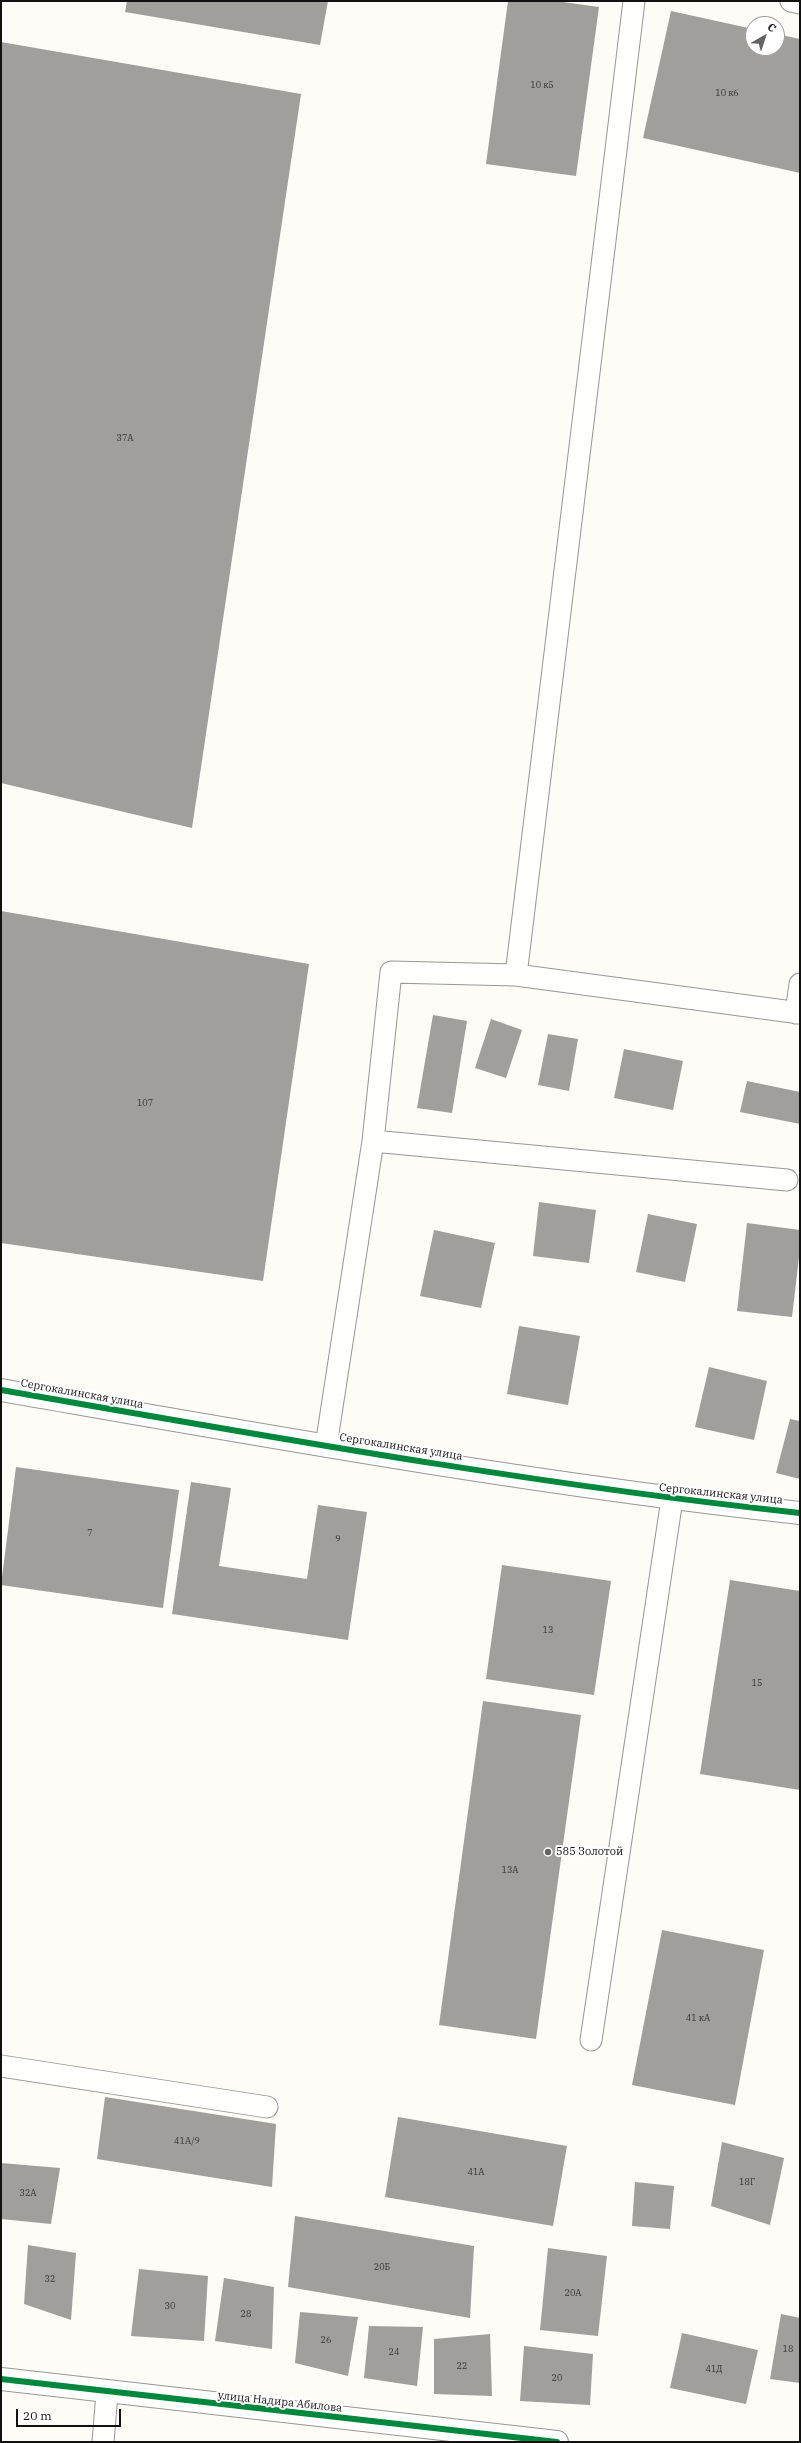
<!DOCTYPE html>
<meta charset="utf-8">
<style>
body{margin:0}
#map{position:relative;width:801px;height:2443px;overflow:hidden;background:#fdfcf7;font-family:"IBM Plex Serif",serif}
canvas{display:block}
.frame{position:absolute;inset:0;border:2px solid #111;pointer-events:none}
.north{position:absolute;left:745px;top:16px;width:40px;height:40px;box-sizing:border-box;background:#fff;border:1px solid #a0a0a0;border-radius:50%;rotate:39deg;font-size:11px;font-weight:700;line-height:16px;text-align:center;color:#111}
.north::after{content:'';display:block;margin:auto;width:14px;height:18px;background:#646362;clip-path:polygon(50% 0,100% 100%,50% 72%,0 100%)}
.scale{position:absolute;left:16px;top:2409px;width:105px;height:18px;box-sizing:border-box;border:2px solid #111;border-top:0;padding-left:5px;font-size:12px;line-height:14px;white-space:nowrap;color:#111;-webkit-text-stroke:3px #fff;paint-order:stroke}
</style>
<div id="map">
<canvas width="801" height="2443"></canvas>
<div class="frame"></div>
<div class="north">С</div>
<div class="scale">20 m</div>
</div>
<script>
const g = document.querySelector('canvas').getContext('2d');
g.lineJoin = 'round';
function paint(path, color) { g.fillStyle = color; g.fill(path, 'evenodd'); }
function strokePath(path, color, width, dash) { g.strokeStyle = color; g.lineWidth = width; g.lineCap = dash ? 'butt' : 'round'; g.setLineDash(dash || []); g.stroke(path); }
function write(font, color, halo, rows, align = 'center') {
  g.font = font + ' "IBM Plex Serif",serif'; g.lineWidth = 4; g.setLineDash([]); g.textBaseline = 'middle'; g.strokeStyle = halo; g.fillStyle = color; for (const [text, x, y, turn = 0] of rows) {
    g.save(); g.translate(x, y); g.rotate((+turn || 0) * Math.PI / 180); g.textAlign = isNaN(turn) ? turn : align; if (halo) g.strokeText(text, 0, 0); g.fillText(text, 0, 0); g.restore();
  }
}
paint(new Path2D(`
 M127,1H328L320,45L125,12Z
 M508,1H556L599,7L576,176L486,164Z
 M671,11L753,29V48H777V34L800,39V173L643,138Z
 M1,42L301,94L192,828L1,783Z
 M1,911L309,964L263,1281L1,1243Z
 M433,1015L467,1021L452,1113L417,1108Z
 M491,1019L522,1030L506,1078L475,1068Z
 M548,1034L578,1039L569,1091L538,1085Z
 M624,1049L683,1061L673,1110L614,1098Z
 M747,1081L800,1092V1124L740,1112Z
 M539,1202L596,1210L589,1263L533,1256Z
 M648,1214L697,1224L685,1282L636,1272Z
 M747,1223L800,1230V1249L792,1317L737,1311Z
 M434,1230L495,1243L481,1308L420,1296Z
 M519,1326L580,1336L568,1405L507,1394Z
 M709,1367L767,1381L754,1440L695,1427Z
 M790,1419L800,1421V1479L776,1473Z
 M16,1467L179,1490L163,1608L1,1585Z
 M191,1482L231,1488L219,1566L307,1579L318,1505L367,1512L348,1640L172,1614Z
 M502,1565L611,1581L594,1695L486,1679Z
 M730,1580L800,1591V1790L700,1774Z
 M483,1701L581,1715L536,2039L439,2025Z
 M662,1930L764,1950L735,2105L632,2085Z
 M105,2097L276,2124L272,2187L97,2159Z
 M398,2117L567,2146L553,2226L385,2197Z
 M722,2142L784,2158L770,2225L711,2206Z
 M1,2163L60,2168L51,2224L1,2219Z
 M635,2182L674,2186L670,2229L632,2226Z
 M295,2216L474,2246L470,2318L288,2287Z
 M28,2245L76,2253L71,2320L24,2304Z
 M548,2248L607,2256L598,2336L540,2330Z
 M139,2269L208,2276L204,2341L131,2336Z
 M224,2278L274,2287L272,2349L215,2341Z
 M300,2312L358,2317L348,2376L295,2363Z
 M781,2314L800,2318V2383L770,2379Z
 M369,2326L423,2327L417,2386L364,2378Z
 M682,2333L758,2350L746,2404L670,2388Z
 M490,2334L492,2396L434,2394V2339Z
 M524,2346L593,2354L590,2405L520,2401Z`), '#a19f9c');
const lane = new Path2D(`
 M791,1L800,3
 M516,975L634,1
 M796,1013L800,984
 M373,1141L787,1180
 M326,1446L373,1141L391,972L516,975L800,1013
 M591,2040L672,1499
 M1,2066L267,2107
 M103,2442L107,2393`);
const street = new Path2D(`
 M1,1390C266,1436 532,1484 800,1513
 M1,2379L557,2442`);
strokePath(lane, '#979795', 23);
strokePath(street, '#979795', 24);
strokePath(lane, '#fffffe', 21);
strokePath(street, '#fffffe', 22);
strokePath(new Path2D(`
 M1,1390C266,1436 532,1484 800,1513
 M1,2379L557,2442`), '#00873e', 6);
for (const [x, y, r, color] of [
 [548,1852,4,"#646362"]
]) { const dot = new Path2D(); dot.arc(x, y, r, 0, 2 * Math.PI); g.fillStyle = color; g.fill(dot); strokePath(dot, '#fff', 1.5); }
write('9px', '#353434', null, [
 ["10 к5",542,85],
 ["10 к6",727,93],
 ["37А",125,438],
 ["107",145,1103],
 ["7",90,1533],
 ["9",338,1539],
 ["13",548,1630],
 ["15",757,1683],
 ["13А",510,1870],
 ["41 кА",698,2018],
 ["41А/9",187,2141],
 ["41А",476,2172],
 ["18Г",747,2182],
 ["32А",28,2193],
 ["20Б",382,2267],
 ["32",50,2279],
 ["20А",573,2293],
 ["30",170,2306],
 ["28",246,2314],
 ["26",326,2340],
 ["18",788,2349],
 ["24",394,2352],
 ["22",462,2366],
 ["41Д",714,2369],
 ["20",557,2378]
]);
write('11px', '#111', '#fff', [
 ["Сергокалинская улица",82,1394,10],
 ["Сергокалинская улица",401,1447,9],
 ["Сергокалинская улица",721,1494,6],
 ["улица Надира Абилова",280,2402,6]
]);
write('11px', '#111', '#fff', [
 ["585 Золотой",556,1852]
], 'left');
</script>
